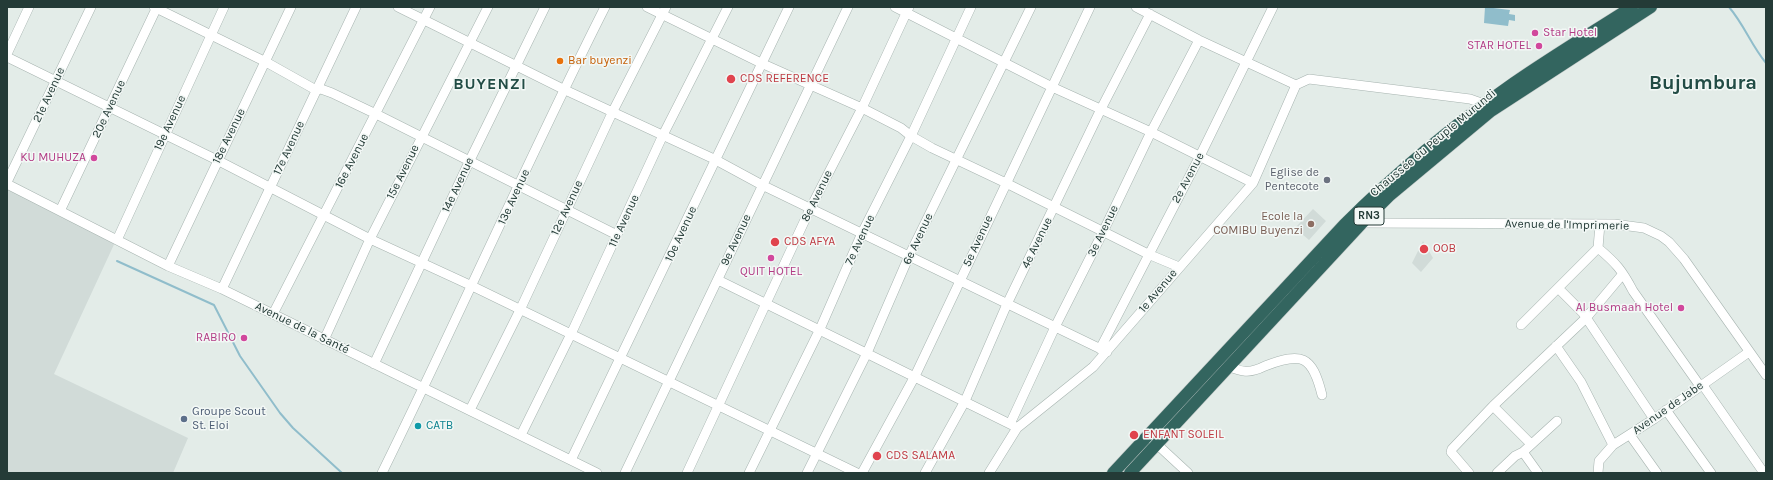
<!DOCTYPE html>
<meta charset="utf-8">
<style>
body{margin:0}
#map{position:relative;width:1773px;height:480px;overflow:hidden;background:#e3ece8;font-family:Karla,sans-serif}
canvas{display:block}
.frame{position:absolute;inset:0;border:8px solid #243b37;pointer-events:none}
</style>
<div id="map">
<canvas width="1773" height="480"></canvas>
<div class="frame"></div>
</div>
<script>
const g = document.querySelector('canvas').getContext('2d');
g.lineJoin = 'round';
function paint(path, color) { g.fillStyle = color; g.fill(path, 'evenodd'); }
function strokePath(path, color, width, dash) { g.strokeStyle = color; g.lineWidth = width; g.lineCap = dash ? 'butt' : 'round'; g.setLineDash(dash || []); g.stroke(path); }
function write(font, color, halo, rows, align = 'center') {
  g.font = font + ' Karla,sans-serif'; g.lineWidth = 3; g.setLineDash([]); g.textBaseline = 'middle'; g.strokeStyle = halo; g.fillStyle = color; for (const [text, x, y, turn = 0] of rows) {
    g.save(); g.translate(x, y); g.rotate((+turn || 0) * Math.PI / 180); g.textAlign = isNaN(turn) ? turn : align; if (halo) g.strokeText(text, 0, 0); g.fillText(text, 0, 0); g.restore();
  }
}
paint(new Path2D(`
 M7,182L117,238L54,374L188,438L173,473H7Z
 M1313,209L1326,221L1309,240L1295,228Z
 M1423,241L1433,258L1421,272L1412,263Z`), '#d1dbd8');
paint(new Path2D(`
 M1485,7L1510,10L1509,14L1515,15V21L1509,20L1508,26L1484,23Z`), '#90bdcb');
strokePath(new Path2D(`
 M1729,7C1745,26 1751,45 1766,63
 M117,261L214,305L240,356L280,413L293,428L342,473`), '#90bdcb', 2);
const minor = new Path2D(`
 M154,7L266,62L316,90L321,89L332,93L376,114L617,235
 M398,7L563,89L714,159L762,185L1107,352
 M647,7L761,63L862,108L901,128L911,136L932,148L1006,183L1148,254L1179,267
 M895,7L1052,87L1151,132L1253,183
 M1136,7L1199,40L1296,85L1309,79L1470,99L1484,104L1487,107
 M7,54L29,7
 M7,57L217,160L370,239L472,286L857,473
 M7,182L91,7
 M7,184L168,266L222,289L597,473
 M60,211L157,7
 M1359,223L1614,224L1644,228L1661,236L1669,242L1684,259L1766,375
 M117,240L224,7
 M1598,248C1616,263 1622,270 1633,291L1700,386
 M168,266L291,7
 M718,280L1016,427
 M222,289L356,7
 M1559,289L1583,313L1654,419
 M273,314L430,7
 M1521,325L1598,248L1600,224
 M324,340L370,239L488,7
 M1556,346L1581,382L1613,445
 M1100,349L1200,156L1273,7
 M374,364L470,160L545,7
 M1229,367C1234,368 1239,371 1244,371C1250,372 1259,369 1265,366C1302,352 1312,355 1322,395
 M1702,384L1764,473
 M1493,406L1531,444
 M470,410L520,310L613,111L666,7
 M1666,410L1711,473
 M1010,424L1055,327L1103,232L1151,132L1199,40
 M521,435L571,334L663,135L728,7
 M1630,435L1657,473
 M1148,436L1188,473
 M571,460L789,7
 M382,473C458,319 527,161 605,7
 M625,473L848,7
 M687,473L810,209L862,108L909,7
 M749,473L820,329L862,233L911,136L971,7
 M807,473L867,353L909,256L1031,7
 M862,473L915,376L1090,7
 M925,473L965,401L1007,304L1101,109L1150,14
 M989,473L1017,428L1093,367L1253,183L1296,85
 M1469,473L1451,452L1452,449L1493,406L1586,318L1622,275
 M1497,473L1515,456L1523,452
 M1538,473L1523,452L1557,421
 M1598,473L1599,461L1613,445L1654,419L1749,352`);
const highway = new Path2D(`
 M1113,473L1344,225C1396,173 1454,125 1514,83C1553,56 1593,32 1632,7
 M1130,473L1362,223L1389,196L1491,111L1651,7`);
strokePath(minor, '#a6b3af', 10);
strokePath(highway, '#c2c8c7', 13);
strokePath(minor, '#fff', 9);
strokePath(highway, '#33655f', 12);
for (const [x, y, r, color] of [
 [1535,33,4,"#d1479c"],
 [1539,46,4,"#d1479c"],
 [560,61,4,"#e8710a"],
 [731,79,5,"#e0444e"],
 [94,158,4,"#d1479c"],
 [1327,180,4,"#6b7280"],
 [1311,224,4,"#8d6e63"],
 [775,242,5,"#e0444e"],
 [1424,249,5,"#e0444e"],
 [771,258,4,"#d1479c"],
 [1681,308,4,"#d1479c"],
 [244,338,4,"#d1479c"],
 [184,419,4,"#5c6f8a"],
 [418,426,4,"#0f9aa8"],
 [1134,435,5,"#e0444e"],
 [877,456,5,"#e0444e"]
]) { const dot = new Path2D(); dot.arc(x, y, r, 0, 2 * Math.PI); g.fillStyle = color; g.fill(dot); strokePath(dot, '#f3f8f6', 1.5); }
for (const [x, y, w] of [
 [1369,216,30]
]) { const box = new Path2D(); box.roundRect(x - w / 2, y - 9, w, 18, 3); g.fillStyle = '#f3f8f6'; g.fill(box); strokePath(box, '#243b37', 1); }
write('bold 11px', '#243b37', null, [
 ["RN3",1369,216]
]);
write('12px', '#b23c85', '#f3f8f6', [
 ["Star Hotel",1543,33,"left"],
 ["STAR HOTEL",1531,46],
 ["KU MUHUZA",86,158],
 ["QUIT HOTEL",771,272,"center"],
 ["Al Busmaah Hotel",1673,308],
 ["RABIRO",236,338]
], 'right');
write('12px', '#c56008', '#f3f8f6', [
 ["Bar buyenzi",568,61]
], 'left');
write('12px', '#be3a42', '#f3f8f6', [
 ["CDS REFERENCE",740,79],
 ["CDS AFYA",784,242],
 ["OOB",1433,249],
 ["ENFANT SOLEIL",1143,435],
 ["CDS SALAMA",886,456]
], 'left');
write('12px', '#243b37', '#f3f8f6', [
 ["21e Avenue",49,95,-65],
 ["20e Avenue",109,109,-65],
 ["19e Avenue",170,123,-65],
 ["18e Avenue",229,136,-64],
 ["Chaussée du Peuple Murundi",1433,143,-40],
 ["17e Avenue",289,148,-65],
 ["16e Avenue",352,161,-63],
 ["15e Avenue",403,172,-64],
 ["2e Avenue",1188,178,-62],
 ["14e Avenue",458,185,-65],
 ["8e Avenue",817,196,-64],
 ["13e Avenue",514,197,-65],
 ["12e Avenue",567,208,-65],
 ["11e Avenue",624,221,-65],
 ["Avenue de l'Imprimerie",1567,225,1],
 ["3e Avenue",1103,231,-64],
 ["10e Avenue",681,234,-65],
 ["6e Avenue",918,239,-65],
 ["9e Avenue",736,240,-65],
 ["7e Avenue",860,240,-65],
 ["5e Avenue",978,241,-65],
 ["4e Avenue",1037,243,-64],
 ["1e Avenue",1158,291,-50],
 ["Avenue de la Santé",302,328,26],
 ["Avenue de Jabe",1668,408,-35]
]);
write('12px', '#5b616d', '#f3f8f6', [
 ["Eglise de",1319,173],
 ["Pentecote",1319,187]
], 'right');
write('12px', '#785e54', '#f3f8f6', [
 ["Ecole la",1303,217],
 ["COMIBU Buyenzi",1303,231]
], 'right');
write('12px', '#4e5e75', '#f3f8f6', [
 ["Groupe Scout",192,412],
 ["St. Eloi",192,426]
], 'left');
write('12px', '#0d838f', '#f3f8f6', [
 ["CATB",426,426]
], 'left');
g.letterSpacing = '1px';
write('bold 16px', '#224c45', '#f3f8f6', [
 ["BUYENZI",490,84]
]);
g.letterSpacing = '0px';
write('bold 20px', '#224c45', '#f3f8f6', [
 ["Bujumbura",1703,83]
]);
</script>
